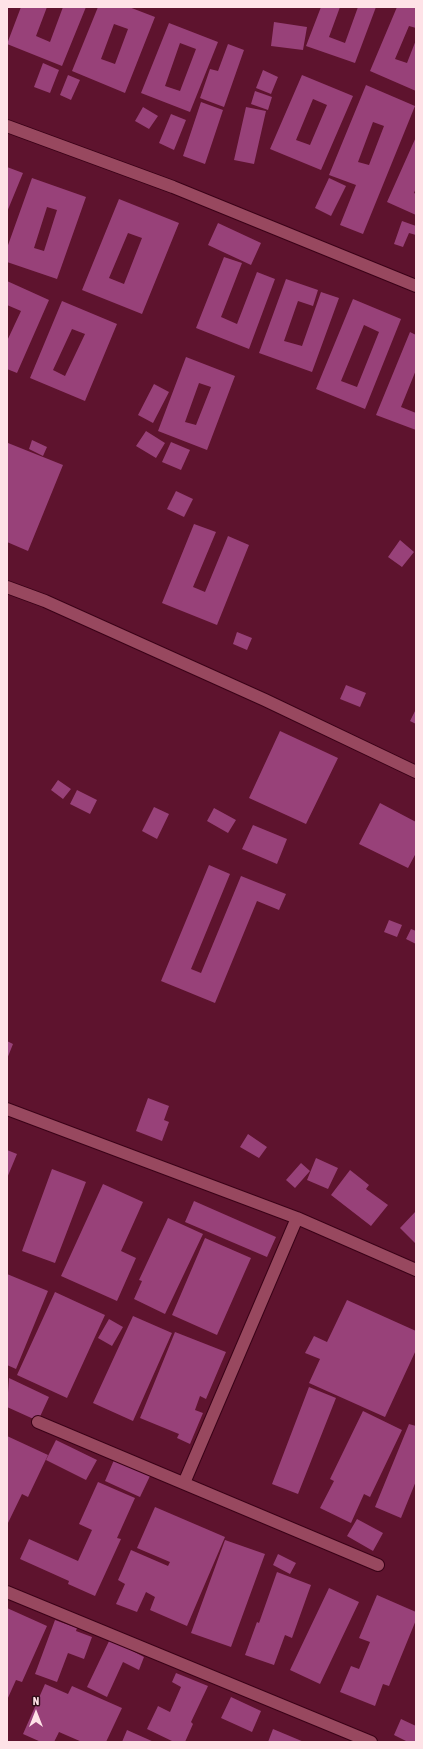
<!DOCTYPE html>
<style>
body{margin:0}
#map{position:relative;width:423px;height:1749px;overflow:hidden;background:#5e132e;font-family:"Asap Condensed",sans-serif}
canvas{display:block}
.frame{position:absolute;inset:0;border:8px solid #fee2e7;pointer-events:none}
.north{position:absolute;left:16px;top:1693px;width:40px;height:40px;-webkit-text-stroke:3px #300f19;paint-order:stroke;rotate:0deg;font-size:11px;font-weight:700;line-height:16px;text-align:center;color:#fee2e7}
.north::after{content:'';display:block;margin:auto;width:14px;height:18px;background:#fee2e7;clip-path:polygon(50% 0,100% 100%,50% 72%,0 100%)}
</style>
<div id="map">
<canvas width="423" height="1749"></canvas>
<div class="frame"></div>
<div class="north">N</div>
</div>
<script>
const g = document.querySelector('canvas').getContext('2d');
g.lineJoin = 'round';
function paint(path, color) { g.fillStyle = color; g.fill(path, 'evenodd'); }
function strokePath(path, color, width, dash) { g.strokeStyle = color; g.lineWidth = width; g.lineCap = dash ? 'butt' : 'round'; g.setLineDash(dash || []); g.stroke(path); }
paint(new Path2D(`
 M21,7H47L36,36L50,42L63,7H86L62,66L7,44Z
 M98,7H129L155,17L125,93L72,71ZM114,24L128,29L115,64L101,59Z
 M321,7H340L329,37L345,43L358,7H376L355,63L306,46Z
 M397,7H416V28L409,26L395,59L407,63L416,40V91L370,71Z
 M274,22L307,27L303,50L271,46Z
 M169,23L218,42L190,112L141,93ZM180,43L196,49L180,91L165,86Z
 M228,44L244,50L224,107L200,98L210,69L218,71Z
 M43,63L59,70L50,93L34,87Z
 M263,70L278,77L271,94L256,88Z
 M68,75L80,80L71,100L60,95Z
 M302,75L353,96L321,170L270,149ZM313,99L327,105L310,145L296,140Z
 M366,85L415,106L363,234L340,225L356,185L329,175ZM373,122L384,126L369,165L358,162Z
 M255,91L272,97L268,110L251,104Z
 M201,102L223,110L205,164L183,156Z
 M143,107L158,116L149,129L135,121Z
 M246,107L266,111L254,164L234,160Z
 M171,114L186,120L174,150L159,143Z
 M416,137V188L414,193L416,194V215L387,202Z
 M7,167L23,173L7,212Z
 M32,178L86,197L57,279L7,262V248ZM47,207L57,210L44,251L34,248Z
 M329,178L346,186L331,216L315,208Z
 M119,199L179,223L142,314L82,290ZM128,233L142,238L124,284L109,278Z
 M402,221L416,226V235L409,233L403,247L394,244Z
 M218,223L261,243L251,265L208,245Z
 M224,257L242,263L221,317L237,324L257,272L275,279L249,349L196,328Z
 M286,279L318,290L313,306L298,301L284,341L302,346L321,292L339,298L312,372L259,353Z
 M7,281L49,300L17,373L7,369V341L21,311L7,305Z
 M353,299L401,319L365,409L316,389ZM364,325L379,332L357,387L341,381Z
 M62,301L117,324L85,401L30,378ZM72,329L85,334L65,376L53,370Z
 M410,332L416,335V370L401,407L416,413V430L376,415Z
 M186,357L235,376L207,450L158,431ZM199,383L211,387L196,425L185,422Z
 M154,384L169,392L153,423L138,415Z
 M146,431L165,443L156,458L136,446Z
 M32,440L47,447L43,456L29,449Z
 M171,442L190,450L181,470L162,462Z
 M8,443L63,465L28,551L7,542Z
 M176,491L193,499L184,517L167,509Z
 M194,524L216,532L193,587L205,592L228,536L249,545L217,625L162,603Z
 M400,540L414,552L402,567L388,557Z
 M237,632L252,638L247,650L233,644Z
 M346,685L366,693L360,707L340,699Z
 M416,709V724L410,721Z
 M280,731L338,758L306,824L249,798Z
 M58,780L71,789L63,799L51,790Z
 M77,790L97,800L90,814L70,804Z
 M380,803L416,822V853L408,868L359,844Z
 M154,807L169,814L157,839L142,831Z
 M214,808L236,820L228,833L207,821Z
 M253,825L287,839L277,864L242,849Z
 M209,865L230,874L191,969L201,973L241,876L286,894L279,910L257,901L215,1003L161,981Z
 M389,920L402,925L397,937L384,932Z
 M411,929L416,931V944L406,939Z
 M7,1041L13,1044L7,1059Z
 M148,1098L169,1106L164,1120L169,1122L162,1141L136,1131Z
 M248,1134L267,1147L259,1158L240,1147Z
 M7,1150L17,1154L7,1178Z
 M316,1158L338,1168L328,1189L307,1180Z
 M301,1163L310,1171L295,1188L286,1180Z
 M52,1169L86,1182L55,1263L22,1251Z
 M350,1170L369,1185L366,1189L388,1205L371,1226L331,1195Z
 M103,1184L143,1202L121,1251L136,1258L117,1301L61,1276Z
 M194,1201L276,1237L267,1257L185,1222Z
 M416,1211V1244L400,1228Z
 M168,1218L203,1234L165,1314L134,1299L142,1281L139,1280Z
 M205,1238L251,1258L217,1335L172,1315Z
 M7,1274L48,1291L16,1369L7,1365Z
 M55,1292L105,1315L67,1398L17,1375Z
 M347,1300L416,1331V1350L385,1417L309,1383L320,1359L305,1353L314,1336L327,1342Z
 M133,1316L172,1333L133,1421L93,1403Z
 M109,1319L123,1327L112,1346L98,1338Z
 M175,1332L226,1352L206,1399L200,1396L195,1410L203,1413L190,1444L177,1438L179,1434L140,1418Z
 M9,1378L49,1397L38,1421L7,1407Z
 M309,1387L336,1398L298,1494L272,1484Z
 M363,1411L402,1430L370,1497L364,1494L351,1523L320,1508L334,1481L330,1479Z
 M409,1424L416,1426V1481L401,1518L375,1507Z
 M7,1436L48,1455L28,1497L22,1494L7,1525Z
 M56,1440L97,1460L86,1480L46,1460Z
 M114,1460L150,1476L140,1497L105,1481Z
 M98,1482L135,1498L117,1538L121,1539L95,1596L68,1584L69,1581L20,1559L29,1539L78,1561L92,1530L79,1524Z
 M155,1507L225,1537L187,1626L150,1610L155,1597L146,1592L137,1612L116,1604L125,1584L118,1580L131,1550L168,1566L170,1562L137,1548Z
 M357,1519L383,1533L373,1551L347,1536Z
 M225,1540L265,1554L231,1647L191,1633Z
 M278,1554L296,1563L290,1574L273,1565Z
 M277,1572L311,1585L292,1638L285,1635L274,1665L245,1655L257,1622L259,1623Z
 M329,1588L359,1602L320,1684L290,1670Z
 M377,1595L416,1612V1620L389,1686L383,1684L375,1706L340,1692L351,1666L359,1669L370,1642L359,1638Z
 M7,1608L47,1626L22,1682L16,1680L7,1700Z
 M55,1620L77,1628L76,1631L92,1637L84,1659L68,1653L57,1682L35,1674Z
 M110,1639L144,1657L139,1670L123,1662L107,1697L87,1687Z
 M176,1673L208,1686L191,1722L193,1724L185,1742H174L147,1729L158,1706L170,1712L181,1687L172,1682Z
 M45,1684L68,1694L72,1686L122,1708L106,1742H82L59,1732L54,1742H41L23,1734Z
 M231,1697L261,1711L252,1732L221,1718Z
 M401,1719L416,1726V1742H408L394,1735Z
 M273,1729L304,1742H268Z
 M127,1730L154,1742H122Z`), '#984179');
const street = new Path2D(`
 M7,126L173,187L416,286
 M7,587L45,601L265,700L416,772
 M7,1109L297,1218L416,1270
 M38,1422L378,1565
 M184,1483L297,1218
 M7,1592L371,1742`);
strokePath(street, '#3a0217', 14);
strokePath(street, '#98485f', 12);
</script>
